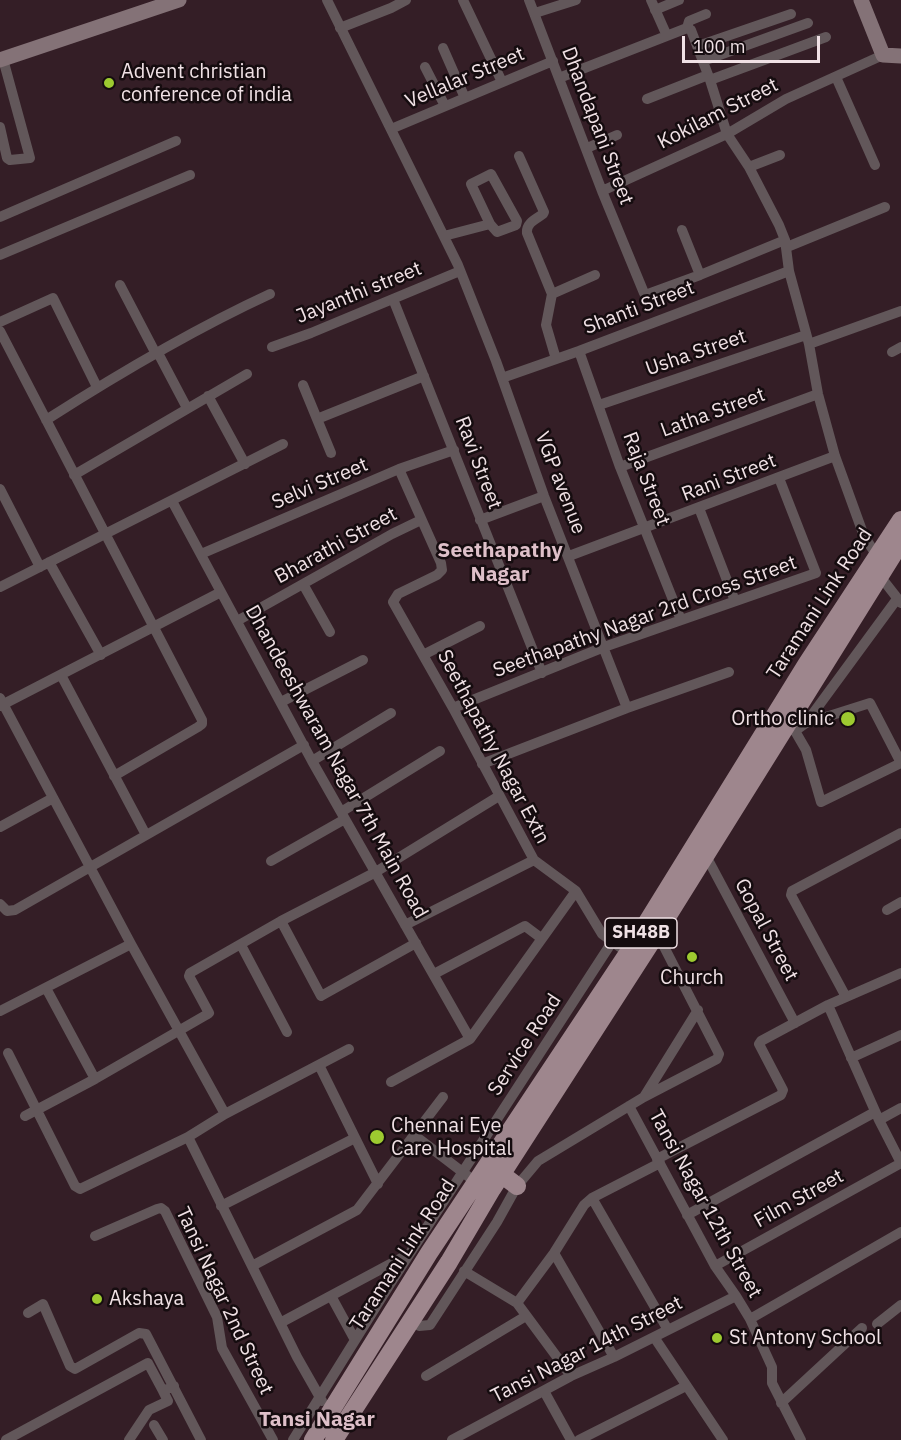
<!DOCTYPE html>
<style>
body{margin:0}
#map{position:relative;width:901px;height:1440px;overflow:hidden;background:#341e26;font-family:"IBM Plex Sans",sans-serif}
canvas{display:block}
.scale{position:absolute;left:682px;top:36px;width:138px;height:27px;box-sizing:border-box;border:3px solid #f0e1e5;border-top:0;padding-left:8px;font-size:18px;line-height:21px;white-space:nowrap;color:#f0e1e5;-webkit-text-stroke:4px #150c0f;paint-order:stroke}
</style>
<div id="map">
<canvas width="901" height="1440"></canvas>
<div class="scale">100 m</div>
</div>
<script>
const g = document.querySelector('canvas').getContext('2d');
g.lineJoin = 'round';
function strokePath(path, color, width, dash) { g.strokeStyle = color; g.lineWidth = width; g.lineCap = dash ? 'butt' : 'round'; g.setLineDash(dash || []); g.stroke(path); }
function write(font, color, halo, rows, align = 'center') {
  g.font = font + ' "IBM Plex Sans",sans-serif'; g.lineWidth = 5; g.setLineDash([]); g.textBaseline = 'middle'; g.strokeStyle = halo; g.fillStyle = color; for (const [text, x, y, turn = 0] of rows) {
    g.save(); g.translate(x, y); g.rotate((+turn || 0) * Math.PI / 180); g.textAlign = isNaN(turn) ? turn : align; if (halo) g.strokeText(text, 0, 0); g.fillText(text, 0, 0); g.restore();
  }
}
strokePath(new Path2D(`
 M327,0L458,265L496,361L544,496L627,708
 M463,0L502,82
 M529,0L602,191L644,293L648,294L700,275L785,240
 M651,0L667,36
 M655,10L679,0
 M535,13L576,0
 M340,28L391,8L406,0
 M687,28L689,21L706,14
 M698,46L791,14
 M443,48L465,98
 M703,61L808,23
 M425,67L445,106
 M836,77L875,165
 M559,78L687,28L691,30L710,80L727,134L749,167L779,225L785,240L789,271L809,344L818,394L835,456L864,536L877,556
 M710,80L826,37
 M647,99L708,75
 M0,127L7,158L10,160L30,158L3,59
 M391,129L553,61
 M587,148L617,135
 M519,156L544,212L543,214C536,219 526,223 527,233L552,294L546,325L556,359
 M749,167L780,155
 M602,191L727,134L786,99L883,55
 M0,217L176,141
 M682,230L700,275
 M444,236L490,224L497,232L516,225L517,221L491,174L471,184L490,224
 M787,247L885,207
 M0,255L190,175
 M120,285L156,354
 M552,294L595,275
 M393,299L542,673
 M0,322L53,298L97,387
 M0,331L202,720V724L198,727L114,776
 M809,344L901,311
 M272,347L311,333L460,271
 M579,351L620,467L681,620
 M892,352L901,347
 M158,353L187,408
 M502,378L579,351L789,271
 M303,385L331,453
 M208,396L245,464
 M599,405L806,335
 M317,419L424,376
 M46,420C118,374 192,330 270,294
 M620,467L818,394
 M399,469L441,563L442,570L437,575L398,594L393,602L453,708L534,860L576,891L602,934L628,953
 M74,475L247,374
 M0,489L40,567
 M172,501L312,761L470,1039
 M699,508L735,601
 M480,520L544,496
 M201,554L399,469L454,450
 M569,556L835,456
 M49,562L101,655
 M880,576L901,603
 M303,584L330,632
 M0,587L283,444
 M237,621L392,534L421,520
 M423,655L480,626
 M61,675L146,835
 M0,698L131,944L225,1114
 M281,702L363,660
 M0,706L221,592
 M453,708L604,647L816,573L779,478
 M807,723L870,703L901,763
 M785,728L795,731L806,723L897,599
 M795,731L806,750L821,802L901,763
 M312,761L391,713
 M482,764L627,708L729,672
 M341,812L440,751
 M0,827L53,798
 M705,854L795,1023
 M271,861L345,819
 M0,904L7,911L15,910L304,745
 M887,910L901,902
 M281,921L321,996L416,943
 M405,925L534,860
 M241,945L287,1032
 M434,974L525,926L541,938
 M46,988L95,1079
 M846,997L791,895L792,891L901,833
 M828,1005L879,1120L901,1163
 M0,1011L131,944
 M8,1053L75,1186L80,1189L188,1137L225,1114L349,1049
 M851,1058L901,1035
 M319,1065L378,1184
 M391,1082L470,1039L576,891
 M644,1097L717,1059L719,1054L657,933
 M629,1106L715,1266L736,1296L750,1319L772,1367V1383L801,1440
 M25,1116L95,1079L206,1015L209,1013L189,976L190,973L281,921L374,873L499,796
 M879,1120L901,1108
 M414,1135L469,1177
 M188,1137L297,1357L322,1401
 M657,1159L781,1095L783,1090L759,1044L761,1041L828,1005L901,973
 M592,1198L668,1330
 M221,1206L355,1138
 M687,1215L875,1112
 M95,1236L157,1209L161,1208L165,1211L217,1317L222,1348L273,1440
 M554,1253L614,1357
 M252,1266L357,1210L443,1097
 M715,1266L901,1163
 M464,1271L517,1303L571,1376
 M331,1296L355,1340
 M517,1303L554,1253L584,1205L592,1198L660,1163
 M28,1313L43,1304L70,1366L75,1369L139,1333L146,1334L201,1440
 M750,1319L901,1232
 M280,1323L409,1254
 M877,1324L901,1305
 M419,1326L430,1325L497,1222L517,1186L538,1161L644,1097L698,1010
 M654,1337L723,1440
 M426,1376L526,1316
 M544,1391L571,1440
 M781,1403L862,1328
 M154,1425L163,1440
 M6,1440L148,1363L163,1391L174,1386
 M129,1440L149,1410L168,1401L163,1391
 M293,1440L390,1284L612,942
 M452,1440L571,1376L614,1357L736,1296
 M579,1440L686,1386`), '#62575a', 10);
strokePath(new Path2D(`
 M861,0L883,55L901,56
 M0,60L179,0`), '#847277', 15);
strokePath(new Path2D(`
 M492,1167L517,1186
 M313,1440L429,1253L628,953L806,665L901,520
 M334,1440L449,1262L492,1189L657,933L901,542`), '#9e868d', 18);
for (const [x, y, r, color] of [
 [109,83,6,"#9dca30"],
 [848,719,8,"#9dca30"],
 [692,957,6,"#9dca30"],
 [377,1137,8,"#9dca30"],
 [97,1299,6,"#9dca30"],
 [717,1338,6,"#9dca30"]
]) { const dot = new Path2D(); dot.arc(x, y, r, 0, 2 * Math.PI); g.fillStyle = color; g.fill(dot); strokePath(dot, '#150c0f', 2); }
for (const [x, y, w] of [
 [641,933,72]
]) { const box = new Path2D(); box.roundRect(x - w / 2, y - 15, w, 30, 4.5); g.fillStyle = '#150c0f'; g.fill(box); strokePath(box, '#f0e1e5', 1.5); }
write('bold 18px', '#f0e1e5', null, [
 ["SH48B",641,933]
]);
write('20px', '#f0e1e5', '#150c0f', [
 ["Advent christian",121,72],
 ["conference of india",121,95],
 ["Ortho clinic",834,719,"right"],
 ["Church",692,978,"center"],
 ["Chennai Eye",391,1126],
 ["Care Hospital",391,1149],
 ["Akshaya",109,1299],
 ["St Antony School",729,1338]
], 'left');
write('20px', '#f0e1e5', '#150c0f', [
 ["Vellalar Street",465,78,-23],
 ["Kokilam Street",718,114,-27],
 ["Dhandapani Street",597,126,69],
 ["Jayanthi street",359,293,-22],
 ["Shanti Street",639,308,-21],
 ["Usha Street",696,353,-19],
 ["Latha Street",713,413,-20],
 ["Ravi Street",478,463,69],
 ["Rani Street",729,478,-21],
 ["Raja Street",646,479,69],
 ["VGP avenue",560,483,69],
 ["Selvi Street",320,484,-23],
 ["Bharathi Street",336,546,-29],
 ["Taramani Link Road",820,604,-57],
 ["Seethapathy Nagar 2rd Cross Street",645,617,-20],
 ["Seethapathy Nagar Extn",493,747,62],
 ["Dhandeeshwaram Nagar 7th Main Road",336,762,61],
 ["Gopal Street",766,930,62],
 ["Service Road",525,1045,-57],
 ["Film Street",799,1199,-29],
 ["Tansi Nagar 12th Street",705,1204,61],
 ["Taramani Link Road",403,1255,-57],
 ["Tansi Nagar 2nd Street",224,1301,65],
 ["Tansi Nagar 14th Street",587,1350,-27]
]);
write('bold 21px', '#dec0c9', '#150c0f', [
 ["Seethapathy",500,551],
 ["Nagar",500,575],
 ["Tansi Nagar",317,1420]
]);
</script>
